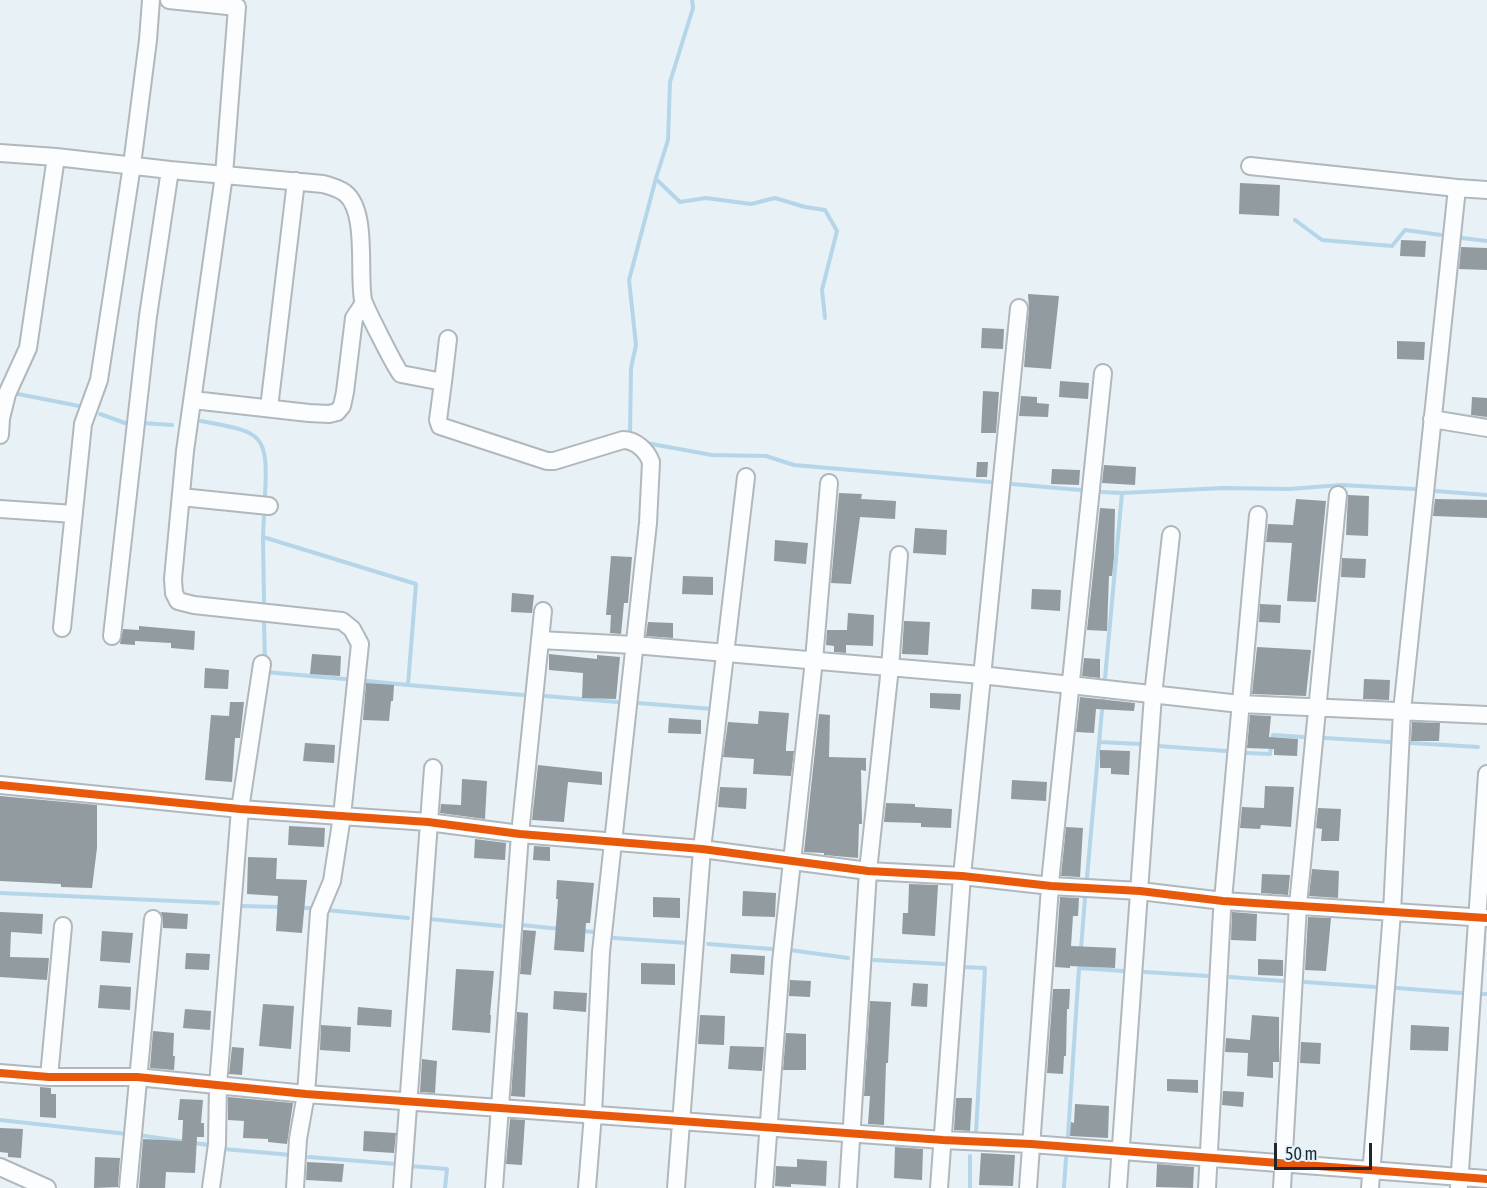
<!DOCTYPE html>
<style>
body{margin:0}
#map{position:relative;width:1487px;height:1188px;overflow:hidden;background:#e8f1f6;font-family:"Asap Condensed",sans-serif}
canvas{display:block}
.scale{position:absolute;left:1274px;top:1143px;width:98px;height:27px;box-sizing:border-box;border:3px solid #1e282e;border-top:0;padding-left:8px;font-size:18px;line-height:21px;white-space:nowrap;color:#1e282e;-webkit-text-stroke:4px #e2f2fc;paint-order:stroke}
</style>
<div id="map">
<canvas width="1487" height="1188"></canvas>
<div class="scale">50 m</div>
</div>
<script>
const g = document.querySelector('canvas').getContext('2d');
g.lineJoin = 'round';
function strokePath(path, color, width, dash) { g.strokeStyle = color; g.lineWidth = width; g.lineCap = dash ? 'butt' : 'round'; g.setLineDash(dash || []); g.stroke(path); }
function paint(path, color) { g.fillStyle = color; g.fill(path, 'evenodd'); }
strokePath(new Path2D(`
 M656,179L680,202L706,198L751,204L775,198L805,207L825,210L837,231L822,290L825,318
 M1295,220L1322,240L1392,246L1405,230L1441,235
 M1462,238L1487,241
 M18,394L79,406
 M100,414L125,423
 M201,421C259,432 269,430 265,495
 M143,423L172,425
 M632,435L630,434L631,368L636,345L629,280L656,178L668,140L670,82L693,8L692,0
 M646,443L712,455L766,456L794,465L990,482
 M1012,484L1080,490
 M1435,491L1487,495
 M1101,492L1122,493L1105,678
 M1122,493L1223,488L1289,489L1341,485L1414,489
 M264,516L263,537L416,584L408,685L523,695
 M263,537L264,602
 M264,623L265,662
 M265,672L345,679
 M367,681L408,685
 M545,696L617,702
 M638,703L713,709
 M1325,738L1390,742
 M1099,742L1141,744
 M1411,743L1478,747
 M1158,746L1226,751
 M1247,753L1270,754L1273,735L1304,737
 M1087,877L1103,699
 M0,893L218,903
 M240,906L280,907
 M299,908H311
 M326,910L408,918
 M429,919L501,926
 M522,925L560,929
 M583,931L594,932
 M614,938L688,943
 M708,944L772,949
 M1081,949L1085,898
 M790,950L848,958
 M874,960L944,964
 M962,967L985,968L976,1133
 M1145,972L1208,976
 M1230,977L1283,981
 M1305,982L1375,987
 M1397,988L1461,993
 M1483,994H1487
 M0,1120L127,1134
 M138,1135L187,1142
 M1068,1136L1079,968L1123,971
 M194,1143L209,1145
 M224,1149L291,1155
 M309,1157L396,1164
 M410,1166L447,1169L445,1188
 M970,1188V1156
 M1064,1188L1066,1158`), '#b5d5e9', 4);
paint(new Path2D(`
 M1240,183L1280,185L1279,216L1239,214Z
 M1401,240L1426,241L1425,257L1400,256Z
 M1461,247L1487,248V270L1459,269Z
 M1028,294L1059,296L1051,369L1024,367L1029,309Z
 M982,328L1004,329L1003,349L981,348Z
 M1397,341L1425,342L1424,360L1397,359Z
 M1060,381L1089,383L1088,399L1059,397Z
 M983,391L999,392L996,433H981Z
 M1021,396L1037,397V403L1049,404L1048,417L1019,416Z
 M1472,397L1487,398V417L1471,415Z
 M977,462H988L987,477H976Z
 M1104,465L1136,467L1135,485L1102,483Z
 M1052,469L1080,470L1079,485L1051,484Z
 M839,493L862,494L861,499L896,501L895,519L860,517L851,584L831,583Z
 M1348,495L1369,496L1368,536L1346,535Z
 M1296,499L1326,501L1316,602L1287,601L1292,543L1266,542L1268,524L1293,525Z
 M1435,499L1487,500V518L1433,516Z
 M1100,508L1115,509L1114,557L1112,576H1109L1107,631L1087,630Z
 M915,528L947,530L946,555L913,553Z
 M775,540L808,543L806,564L774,561Z
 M611,556L632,557L628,603H624L621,634L610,633L611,615H606Z
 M1342,558L1366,559L1365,578L1341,577Z
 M683,576L713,577V595L682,594Z
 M1032,589L1061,590L1060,611L1031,609Z
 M512,593L534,595L532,613L511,612Z
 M1260,604L1281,605L1280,623L1259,622Z
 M848,613L874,615L873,646L846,645V653L834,652V646L826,645L827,630H847Z
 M904,621L930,622L928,655L902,654Z
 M648,622L673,623V638L646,636Z
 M139,626L195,631L194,650L171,648V643L135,641V645L120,644L123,629L139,630Z
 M1257,647L1311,650L1306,696L1252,694Z
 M312,654L341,656L340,676L310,674Z
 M549,654L597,659V655L620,657L616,699L582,698L583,673L549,670Z
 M1084,658L1100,659V678L1082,676Z
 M205,668L229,670L228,689L204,688Z
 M1364,679L1390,680L1389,700L1363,699Z
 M366,683L394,685L393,701H391L389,721L363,720Z
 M930,693L961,694L960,710L930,708Z
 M1080,697L1135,703L1134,711L1096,709L1094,733L1076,732Z
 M230,702H244L240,738H235L232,782L205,780L211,715L229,716Z
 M759,711L789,713L786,747V751H794L791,776L753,774L754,759L723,757L728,722L758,724Z
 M819,714L830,715L829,757L866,758V771L861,770L862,824H859L858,858L824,855V853L804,852Z
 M1250,715L1271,716L1269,737L1298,739L1297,756L1274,755V749L1247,748Z
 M669,718L701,720V734L668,733Z
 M1412,722L1440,723L1439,741H1411Z
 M305,743L335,745L334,763L303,761Z
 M1100,750L1130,751L1129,775L1111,774V768H1100Z
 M538,765L602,772V785L568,782L564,822L532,820Z
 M462,779L487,781L485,819L440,813L441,804L461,805Z
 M1012,780L1047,782L1046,801L1011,799Z
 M1265,786L1294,787L1291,827L1261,825L1260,829L1240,828L1242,807L1264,808Z
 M720,787L747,788L746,809L718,807Z
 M0,796L97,805V848L92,888L61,887V884L0,881Z
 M886,803L915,804V807L952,809L951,828L921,827V823L884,822Z
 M1318,808L1341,809L1339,841H1321L1322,829L1316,828Z
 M289,826L325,828L324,847L288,845Z
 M1066,827L1083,828L1080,877L1061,876Z
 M475,839L506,843L505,860L474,858Z
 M534,846L550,847V861L533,860Z
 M248,857L277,858L276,879L307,880L302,933L276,931L278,896L247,894Z
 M1312,869L1339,871L1338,898L1309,896Z
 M1262,874L1290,875L1288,895L1261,893Z
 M557,880L594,883L590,923H586L584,952L554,950L558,899H556Z
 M909,884L938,885L935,936L902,934L903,913H908Z
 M743,891L776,893L775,917L742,916Z
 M653,897L680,898V918L653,917Z
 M1060,897L1079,898L1078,916H1073L1071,946L1116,948L1115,968L1070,966V968L1055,967Z
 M0,912L43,914L42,934L11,932L10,957L49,958L47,980L0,977Z
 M161,912L188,914L187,929L163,928V919Z
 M1232,912L1257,914L1256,941L1231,940Z
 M1308,917L1331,918L1326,971L1305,970Z
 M523,930L536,931L531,975L520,974Z
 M102,931L133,933L130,963L100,961Z
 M186,953L210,954L209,970L185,969Z
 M731,954L765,956L764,975L730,973Z
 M1258,959L1283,960V976L1258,975Z
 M641,963L675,964V985L641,984Z
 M456,969L494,971L490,1015H491L490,1033L452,1030Z
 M790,980L811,981L810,997L789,996Z
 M913,983L928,984L927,1007L911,1006Z
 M100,985L131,987L130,1010L98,1008Z
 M1053,989H1070L1069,1009H1067L1066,1056H1064L1063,1074L1047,1073Z
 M554,991L587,993L586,1012L553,1009Z
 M870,1001L891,1002L888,1063H886L884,1125L868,1124L870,1096H864Z
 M263,1004L294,1006L291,1049L259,1046Z
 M358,1007L392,1010L391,1027L357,1025Z
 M185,1009L211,1011L210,1030L183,1028Z
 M517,1012L528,1013L525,1097L511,1096Z
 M700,1015L725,1016L724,1045L698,1044Z
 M1252,1015L1279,1017V1062H1273V1078L1247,1076L1248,1053L1225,1052L1226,1038L1250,1040Z
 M321,1025L351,1027L350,1052L320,1050Z
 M1411,1025L1449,1027L1448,1051L1410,1050Z
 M153,1031L174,1033L173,1056H175L174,1070L150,1068Z
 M786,1033L806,1034V1070H783Z
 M1301,1042L1321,1043L1320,1064L1300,1063Z
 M730,1046L764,1047L762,1071L728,1069Z
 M232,1047L244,1048L242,1075L229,1074Z
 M422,1059L437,1061L435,1093L420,1092Z
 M1167,1079L1198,1080V1093L1167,1091Z
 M40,1087L51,1088V1094H56V1118L40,1117Z
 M1223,1091L1244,1092L1243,1107L1222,1105Z
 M228,1097L293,1103L287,1144L268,1142V1139L243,1138L244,1121L228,1120Z
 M956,1098H972L970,1131L954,1130Z
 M180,1099L203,1100L201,1123H204V1137H197L195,1173L166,1172L165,1188H139L143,1139L182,1141L183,1120H178Z
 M1075,1104L1109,1106L1108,1138L1070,1136L1071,1122L1074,1123Z
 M510,1119L525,1120L522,1165L506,1164Z
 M0,1128L23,1129L21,1158L8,1157V1153L0,1152Z
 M364,1131L396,1133L394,1153L363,1151Z
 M895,1147L923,1149L922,1180L894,1178Z
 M981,1153L1015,1155L1013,1186L979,1185Z
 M95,1157L120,1158L118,1187L94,1188Z
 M797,1159L827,1161L826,1186L791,1184V1187L775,1186L776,1166L797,1167Z
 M307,1162L344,1164L342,1182L306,1180Z
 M1157,1164L1194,1167L1193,1188L1156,1187Z`), '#929ba0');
const minor = new Path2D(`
 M169,0L237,7L224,175L185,451L173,579L174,593L178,601L194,605L342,621L352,629L360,644L342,816L332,881L319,912L306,1094L298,1139L295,1188
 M0,153L56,157L170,170L148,316L112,636
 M1250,166L1457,188L1402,711L1392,912L1370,1188
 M170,170L323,184C331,186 338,188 345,193C368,211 358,271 363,300C365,307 396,369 401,374L443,382L438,420L440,426L547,461H554L623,440C636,440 647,451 651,462L648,523L601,952L593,1114L587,1188
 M1457,188L1487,190
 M443,382L448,339
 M193,400L309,413L329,414L337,412L342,406L345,392L354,318L364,303
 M269,408L296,181
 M1432,419L1487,428
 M0,435L1,418L7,394L28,348L56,157
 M181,497L269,506
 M0,509L74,514
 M62,628L83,424L99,380L132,165L148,40L151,0
 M540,640L634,645L981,675L1240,704L1487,715
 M0,785L240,809L428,822L520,834L702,849L868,871L962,876L1051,886L1140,891L1223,901L1487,918
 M0,1073L49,1077H137L306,1094L943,1140L1031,1144L1487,1179
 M49,1077L63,926
 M0,1167L47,1188
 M1459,1186L1487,774
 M128,1188L153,919
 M211,1188L217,1144L218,1085L240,809L262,664
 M402,1188L433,768
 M494,1188L520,834L543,611
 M676,1188L702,849L746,477
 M764,1188L781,962L814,660L829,483
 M848,1188L868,871L890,667L899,555
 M939,1188L962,876L1019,308
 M1028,1188L1051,873L1103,373
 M1118,1188L1153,695L1171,535
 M1207,1188L1222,911L1258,515
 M1282,1188L1298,905L1338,495`);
strokePath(minor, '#b0b8be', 20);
strokePath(minor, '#fcfdfe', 16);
strokePath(new Path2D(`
 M0,785L240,809L428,822L520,834L702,849L868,871L962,876L1051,886L1140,891L1223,901L1487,918
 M0,1073L49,1077H137L306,1094L943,1140L1031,1144L1487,1179`), '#e8590c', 8);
</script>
